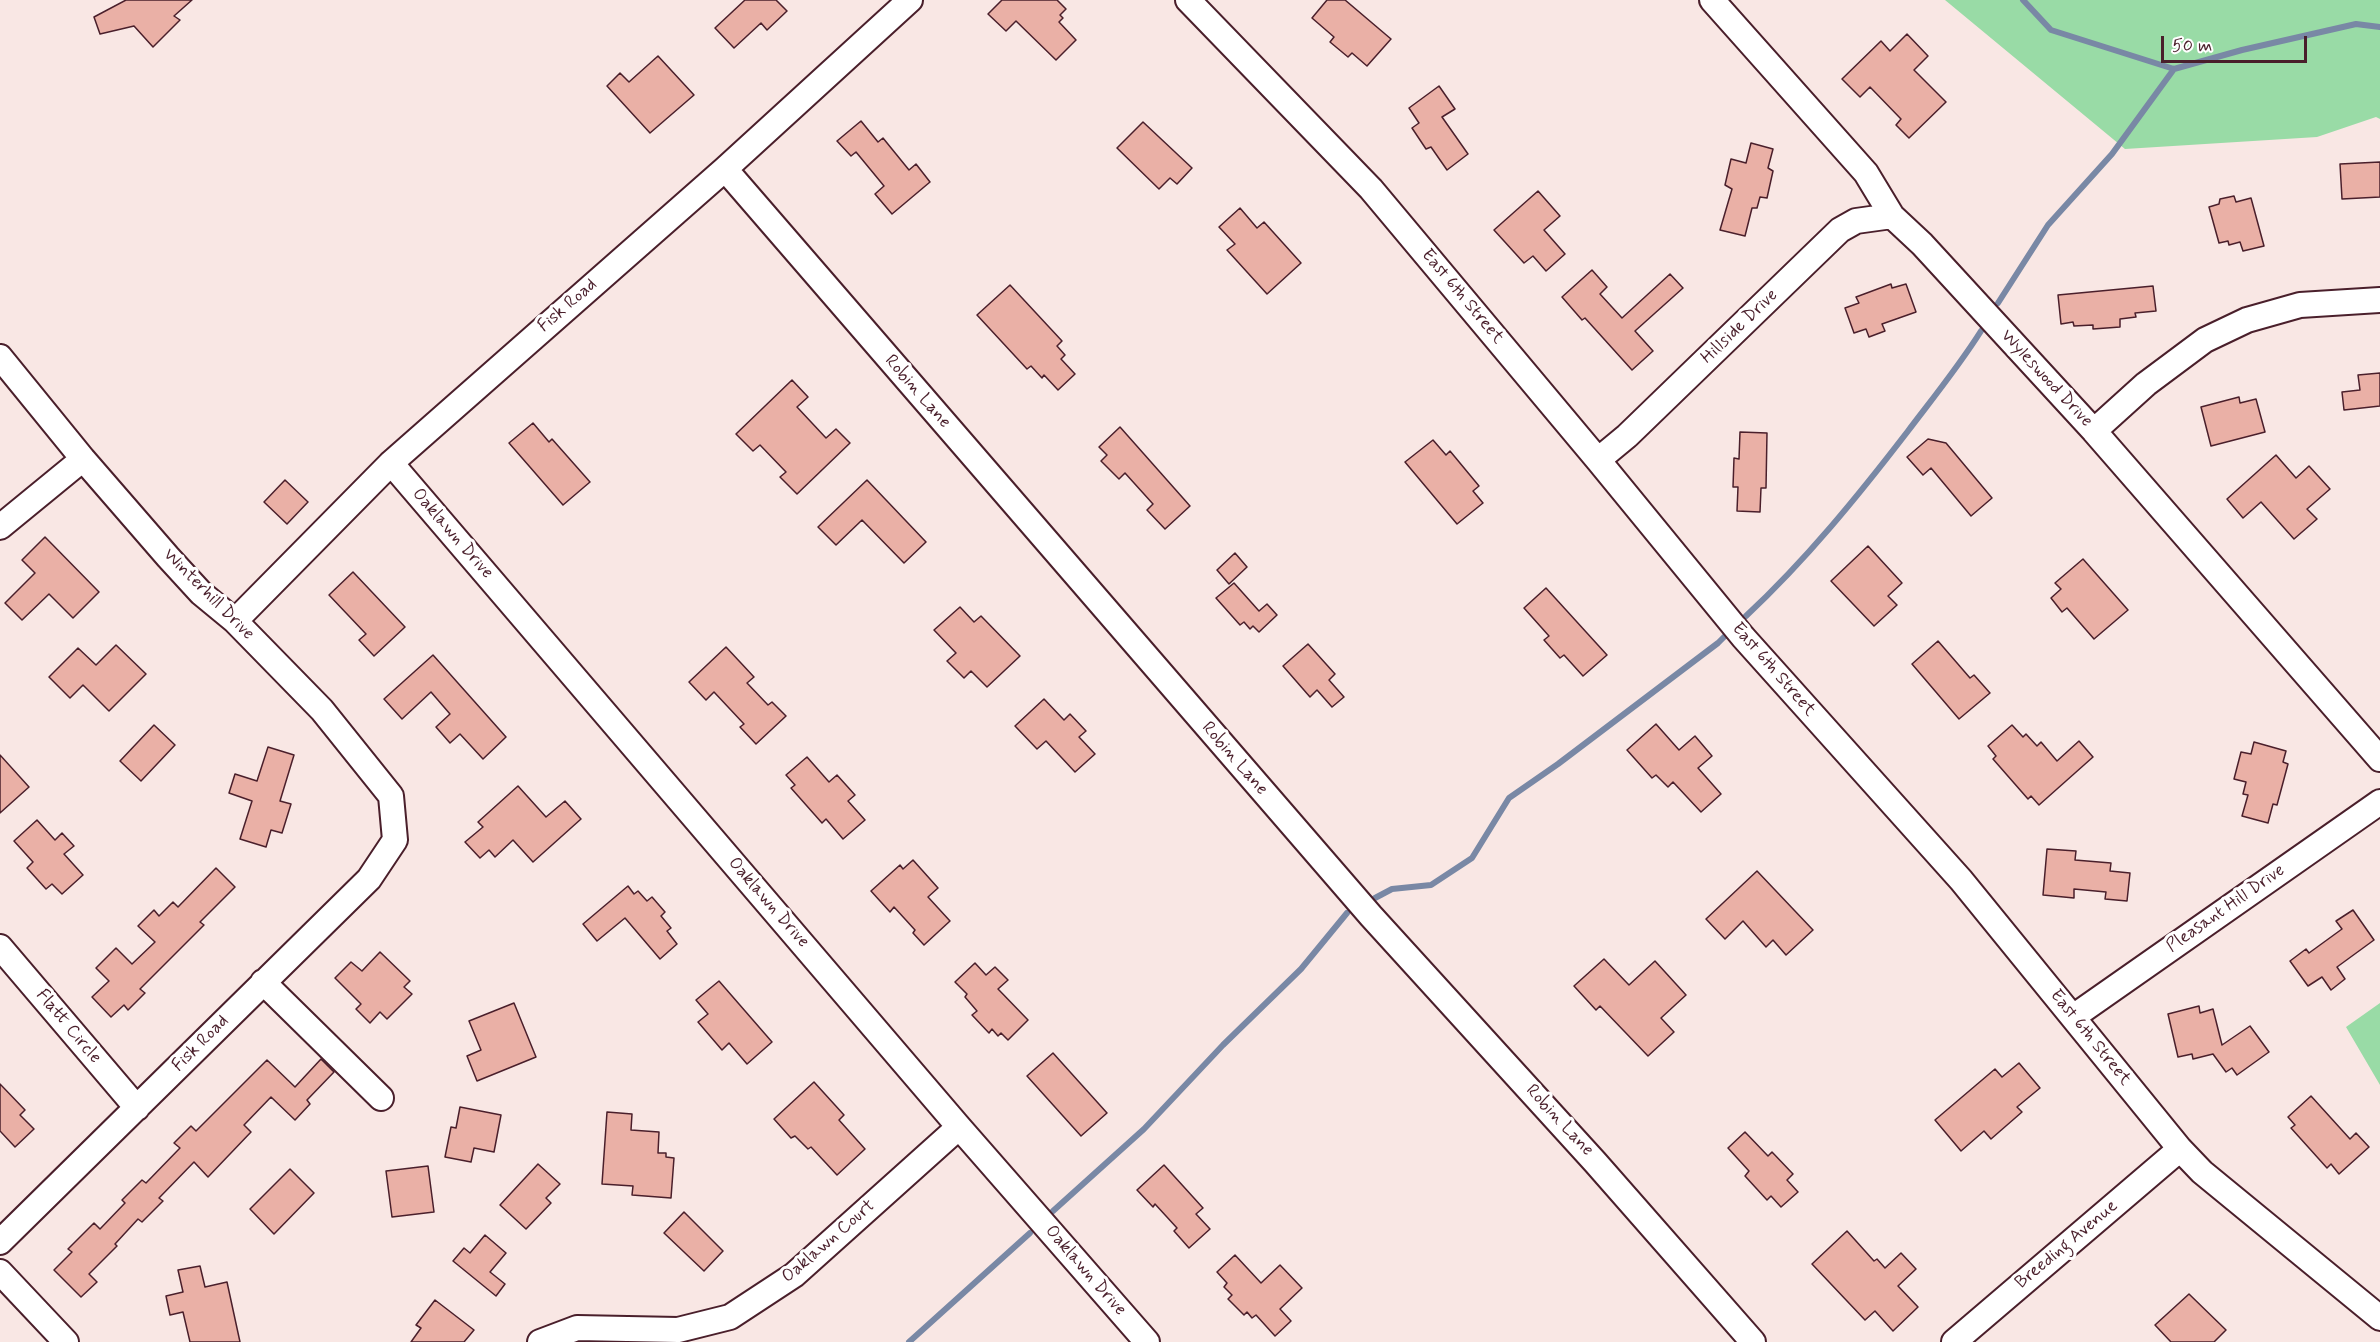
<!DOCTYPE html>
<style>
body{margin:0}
#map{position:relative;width:2380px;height:1342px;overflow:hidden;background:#f9e7e4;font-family:Mynerve,sans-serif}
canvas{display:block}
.scale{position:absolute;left:2161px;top:36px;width:146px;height:27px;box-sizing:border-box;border:3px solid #4a1f2b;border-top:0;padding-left:8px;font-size:18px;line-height:21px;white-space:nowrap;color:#4a1f2b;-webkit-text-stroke:4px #fff;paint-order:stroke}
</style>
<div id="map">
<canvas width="2380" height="1342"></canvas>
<div class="scale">50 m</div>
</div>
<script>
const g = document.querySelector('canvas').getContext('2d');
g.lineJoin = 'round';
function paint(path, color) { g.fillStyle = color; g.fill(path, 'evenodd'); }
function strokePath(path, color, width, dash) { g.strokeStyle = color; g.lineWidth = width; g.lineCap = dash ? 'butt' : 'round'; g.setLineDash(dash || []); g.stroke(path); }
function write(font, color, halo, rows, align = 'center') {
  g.font = font + ' Mynerve,sans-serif'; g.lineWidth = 6; g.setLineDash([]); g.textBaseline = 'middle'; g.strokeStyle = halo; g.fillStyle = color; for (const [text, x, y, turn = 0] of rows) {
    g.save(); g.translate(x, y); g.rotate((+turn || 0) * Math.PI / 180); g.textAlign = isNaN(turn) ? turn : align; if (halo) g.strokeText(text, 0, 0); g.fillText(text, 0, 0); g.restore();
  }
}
paint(new Path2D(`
 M1945,0H2380V119L2376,117L2317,137L2125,149Z
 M2380,1003V1085L2346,1027Z`), '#99dba6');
strokePath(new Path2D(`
 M2023,0L2051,30L2174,69L2242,50L2356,24L2380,27
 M1998,303L2048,225L2112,154L2174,69
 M1746,616C1806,560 1858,496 1908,431C1933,398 1959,366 1981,331
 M1375,898L1392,889L1431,885L1472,858L1509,798L1558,764L1718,643L1730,631
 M1053,1211L1144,1129L1223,1045L1301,969L1347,913
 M909,1342L1030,1233`), '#7988a5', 6);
const building = new Path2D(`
 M126,0H192L174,16L180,20L153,47L134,26L100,34L94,17Z
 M745,0H776L787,11L767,30L761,23L734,48L715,28Z
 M1002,0H1057L1066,9L1060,15L1063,18L1059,22L1076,40L1056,60L1016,21L1006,31L988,14Z
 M1327,0H1345L1391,39L1367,66L1352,53L1348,57L1330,42L1334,37L1312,18Z
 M1907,34L1928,56L1914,70L1946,102L1909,138L1896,125L1901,119L1870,87L1860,97L1842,79L1881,41L1890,51Z
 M658,56L694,95L650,133L607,86L620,73L629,82Z
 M1439,86L1455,109L1442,117L1468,154L1447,170L1431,147L1426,149L1412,128L1419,123L1409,108Z
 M861,121L878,142L883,138L909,170L916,164L930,182L892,214L875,194L884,186L856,152L851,156L837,141Z
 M1143,122L1192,168L1177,184L1170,178L1159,189L1117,148Z
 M1751,143L1773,149L1768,168L1773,171L1767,198L1760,197L1757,208H1752L1745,236L1720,230L1732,189L1725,185L1731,159L1746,163Z
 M2380,162V197L2342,199L2340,164Z
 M1538,191L1560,216L1544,230L1565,254L1546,271L1533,256L1524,263L1494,230Z
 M2234,196L2236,202L2251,198L2264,246L2243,251L2240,242L2229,245L2228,241L2219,243L2209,207L2219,204L2220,199Z
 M1240,208L1257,228L1264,222L1301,263L1267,294L1227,250L1235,244L1219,227Z
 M1592,270L1607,287L1600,294L1622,318L1670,274L1683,288L1635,331L1653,351L1632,370L1585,318L1582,320L1562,297Z
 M1891,284L1892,288L1906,284L1916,312L1882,324L1885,331L1869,337L1866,329L1854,333L1845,308L1859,303L1856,297Z
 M1010,285L1062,341L1057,346L1065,355L1061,359L1075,374L1058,390L1044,375L1042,378L1031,366L1027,369L977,315Z
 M2153,286L2156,311L2135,313L2136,317L2120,319V327L2093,329V325L2074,326L2073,322L2061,324L2058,295Z
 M2380,373V406L2344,410L2342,392L2360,390L2358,375Z
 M792,380L808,397L797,407L826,438L836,429L850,443L797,494L780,477L786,472L760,445L753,451L736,434Z
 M2239,397L2240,403L2256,399L2265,432L2211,446L2201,407Z
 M533,423L549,442L552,439L590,482L563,505L509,443Z
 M1120,427L1190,506L1165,529L1147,510L1153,504L1125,473L1119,479L1101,461L1107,455L1099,447Z
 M1740,432L1767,433L1766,488H1761L1760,512L1737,511L1738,487H1733L1734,458L1739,459Z
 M1928,439L1946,443L1992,498L1971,516L1931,468L1923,475L1907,457Z
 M1433,440L1446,455L1450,451L1479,486L1473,491L1483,503L1457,524L1405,462Z
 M2276,455L2296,478L2309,466L2330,489L2307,509L2317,519L2294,539L2261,502L2243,518L2227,499Z
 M285,480L308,502L287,524L264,502Z
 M867,480L926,542L904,563L862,520L836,545L818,527Z
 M45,537L99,592L73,618L49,594L22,620L5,603L35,573L22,560Z
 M1868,546L1902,583L1888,596L1897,605L1874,626L1831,581Z
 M1235,553L1247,567L1229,584L1217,570Z
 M2083,559L2128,610L2094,639L2067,608L2062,612L2051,598L2061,589L2055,583Z
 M353,572L405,627L374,656L359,640L366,634L329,595Z
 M1234,583L1259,611L1267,604L1277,615L1259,632L1253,626L1250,629L1244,622L1240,625L1216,598Z
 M1546,588L1607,655L1583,676L1564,655L1560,658L1544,640L1549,636L1524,608Z
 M960,607L974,622L981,616L1020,656L987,687L971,671L964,678L947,661L956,653L934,630Z
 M1938,641L1970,678L1974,675L1990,693L1959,719L1912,664Z
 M1308,644L1335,674L1329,680L1344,697L1332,707L1317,690L1310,697L1283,666Z
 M116,645L146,674L109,711L83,685L70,698L49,677L78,648L96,665Z
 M726,647L754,677L747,683L768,705L772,702L786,716L756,744L740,727L744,724L714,692L706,700L689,682Z
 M433,655L506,737L483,759L460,734L450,743L436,727L450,714L431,692L402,719L384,699Z
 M1044,699L1064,720L1070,714L1086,731L1079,737L1095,754L1075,772L1046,741L1037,749L1015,726Z
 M1656,724L1679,750L1695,736L1712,756L1698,768L1721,794L1701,812L1673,782L1668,787L1656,775L1652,778L1627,750Z
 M154,725L175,745L141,781L120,761Z
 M2012,725L2023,737L2026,734L2037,746L2041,742L2057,761L2079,741L2093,757L2039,805L2031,796L2028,799L1993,759L1996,756L1988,746Z
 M2254,742L2286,751L2283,762L2288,764L2277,805L2273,804L2268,823L2242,816L2248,795L2243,794L2246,782L2234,779L2241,752L2251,754Z
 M268,747L294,755L280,801L291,804L282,833L271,830L266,847L240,839L252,801L229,793L235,774L257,781Z
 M0,755L29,787L0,813Z
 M807,757L829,782L837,775L855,795L848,801L865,820L843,839L826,819L822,823L791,788L795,785L786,775Z
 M518,786L546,817L565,801L581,819L533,862L513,840L495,857L489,850L480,858L465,842L483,827L478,822Z
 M37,820L55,840L62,833L74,846L64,854L83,875L62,894L52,884L46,889L27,868L33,862L14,841Z
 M2047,849L2076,851L2075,860L2111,863L2110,871L2130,873L2127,901L2105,899L2106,892L2074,889V898L2043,895Z
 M913,860L938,888L928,897L950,921L924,945L913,933L915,930L894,907L890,912L871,891L900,865L903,869Z
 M216,868L235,887L200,922L204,925L140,989L145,993L128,1010L124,1005L111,1017L92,997L109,981L96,968L116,948L132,964L155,942L138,926L154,910L159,916L173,902L178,907Z
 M1757,871L1813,930L1786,955L1773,940L1766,947L1743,921L1725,939L1706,919Z
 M628,886L634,894L638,891L647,901L652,897L665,912L661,916L671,928L667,931L677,944L660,959L625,918L597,941L583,924Z
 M2353,910L2374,940L2337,967L2345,979L2331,990L2322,977L2308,986L2290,961L2306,949L2309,953L2342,929L2336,921Z
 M380,952L410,981L404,987L412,994L387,1019L380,1012L370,1023L356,1009L361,1004L335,978L351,962L362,971Z
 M1604,959L1629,985L1655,961L1686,995L1661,1018L1674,1032L1648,1056L1600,1006L1596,1010L1574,986Z
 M975,963L986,975L995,967L1008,980L998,989L1028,1020L1008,1040L1001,1033L998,1036L992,1029L989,1033L972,1015L977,1011L965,997L967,994L955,982Z
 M719,981L772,1042L747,1064L729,1043L722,1050L698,1022L708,1014L696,1000Z
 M514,1003L536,1057L477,1081L467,1056L481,1050L469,1021Z
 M2199,1006L2200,1013L2213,1009L2222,1045L2250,1026L2269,1052L2237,1075L2232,1068L2226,1072L2213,1054L2193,1059L2192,1054L2178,1057L2168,1014Z
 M1053,1053L1107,1113L1081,1136L1027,1076Z
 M321,1059L334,1072L307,1100L310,1104L295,1120L271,1097L244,1125L251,1132L208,1177L194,1162L159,1198L163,1201L142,1222L138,1219L115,1244L117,1246L89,1274L97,1282L81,1297L54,1270L72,1252L68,1249L94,1223L100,1229L125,1203L122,1200L142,1180L146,1183L180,1148L174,1143L191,1126L196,1131L267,1060L295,1087Z
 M2019,1063L2040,1088L2017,1107L2022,1112L1991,1139L1984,1131L1961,1151L1935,1120L1995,1069L2002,1077Z
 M814,1082L844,1115L839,1120L865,1149L837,1175L811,1147L808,1149L795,1136L791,1138L774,1119Z
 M0,1084L25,1110L20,1115L34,1129L15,1147L0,1131Z
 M2311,1096L2350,1139L2356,1133L2369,1147L2339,1174L2331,1164L2327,1168L2291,1128L2295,1125L2288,1117Z
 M460,1107L501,1115L494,1152L474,1148L471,1162L445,1157L451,1127L456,1128Z
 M607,1112L632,1114L631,1130L659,1132L658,1153H666V1157L674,1158L671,1198L632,1195L633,1186L602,1184Z
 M1745,1132L1768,1156L1772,1152L1793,1174L1787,1180L1798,1192L1781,1207L1771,1196L1767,1200L1745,1176L1749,1171L1728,1148Z
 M538,1164L560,1184L546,1198L551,1203L526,1229L500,1205Z
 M1164,1165L1203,1208L1196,1214L1210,1229L1189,1248L1174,1231L1177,1228L1155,1204L1153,1207L1137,1190Z
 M428,1166L434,1212L392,1217L386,1171Z
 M290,1169L314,1193L274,1234L250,1209Z
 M684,1212L723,1251L704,1271L664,1233Z
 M1847,1231L1874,1261L1877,1259L1885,1268L1901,1253L1916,1269L1898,1286L1918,1307L1893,1331L1875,1311L1865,1320L1812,1264Z
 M485,1235L506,1253L490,1272L505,1284L496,1296L453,1261L464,1248L470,1253Z
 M1235,1255L1261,1283L1280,1265L1302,1288L1280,1309L1291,1321L1275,1336L1256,1315L1252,1318L1247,1312L1244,1315L1228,1299L1232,1295L1224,1287L1227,1283L1217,1272Z
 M200,1266L205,1287L227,1282L240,1342H190L183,1312L170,1315L166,1296L183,1292L178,1270Z
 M2189,1294L2226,1330L2214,1342H2171L2155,1325Z
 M435,1300L474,1330L464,1342H411L421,1328L416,1325Z`);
paint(building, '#eab0a6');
strokePath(building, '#4a1f2b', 1.5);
const minor = new Path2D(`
 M1188,0L1371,189L1598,460L1743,637L1961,880L2180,1149L2202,1172L2380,1318
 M1712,0L1866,173L1892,216L1922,244L2094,431L2380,759
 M725,169L1371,916L1595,1162L1753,1342
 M0,357L83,459L168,557L201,593L235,621L322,710L391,796L395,840L369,879L0,1242
 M2094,431L2146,384L2205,340L2247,320L2300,305L2380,300
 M1598,460L1627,436L1840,230L1856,221L1892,216
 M391,463L959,1127L1147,1342
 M0,527L83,459
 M235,621L391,463L725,169L910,0
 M0,947L137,1108
 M263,982L381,1098
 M2073,1017L2380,802
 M0,1272L66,1342
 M540,1342L577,1328L678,1330L730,1317L794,1275L959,1127
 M1954,1342L2180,1149`);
strokePath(minor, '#4a1f2b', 28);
strokePath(minor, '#fff', 24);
write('18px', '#4a1f2b', '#fff', [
 ["East 6th Street",1462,297,50],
 ["Fisk Road",568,306,-41],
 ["Hillside Drive",1740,327,-44],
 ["Wyleswood Drive",2046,379,47],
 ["Robin Lane",917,392,49],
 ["Oaklawn Drive",452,534,49],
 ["Winterhill Drive",208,595,45],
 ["East 6th Street",1773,670,49],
 ["Robin Lane",1234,759,49],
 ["Oaklawn Drive",768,903,49],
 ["Pleasant Hill Drive",2226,909,-35],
 ["Flatt Circle",68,1027,50],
 ["East 6th Street",2090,1038,51],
 ["Fisk Road",201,1044,-45],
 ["Robin Lane",1559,1121,47],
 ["Oaklawn Court",829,1242,-41],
 ["Breeding Avenue",2067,1245,-40],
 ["Oaklawn Drive",1085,1271,49]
]);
</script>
